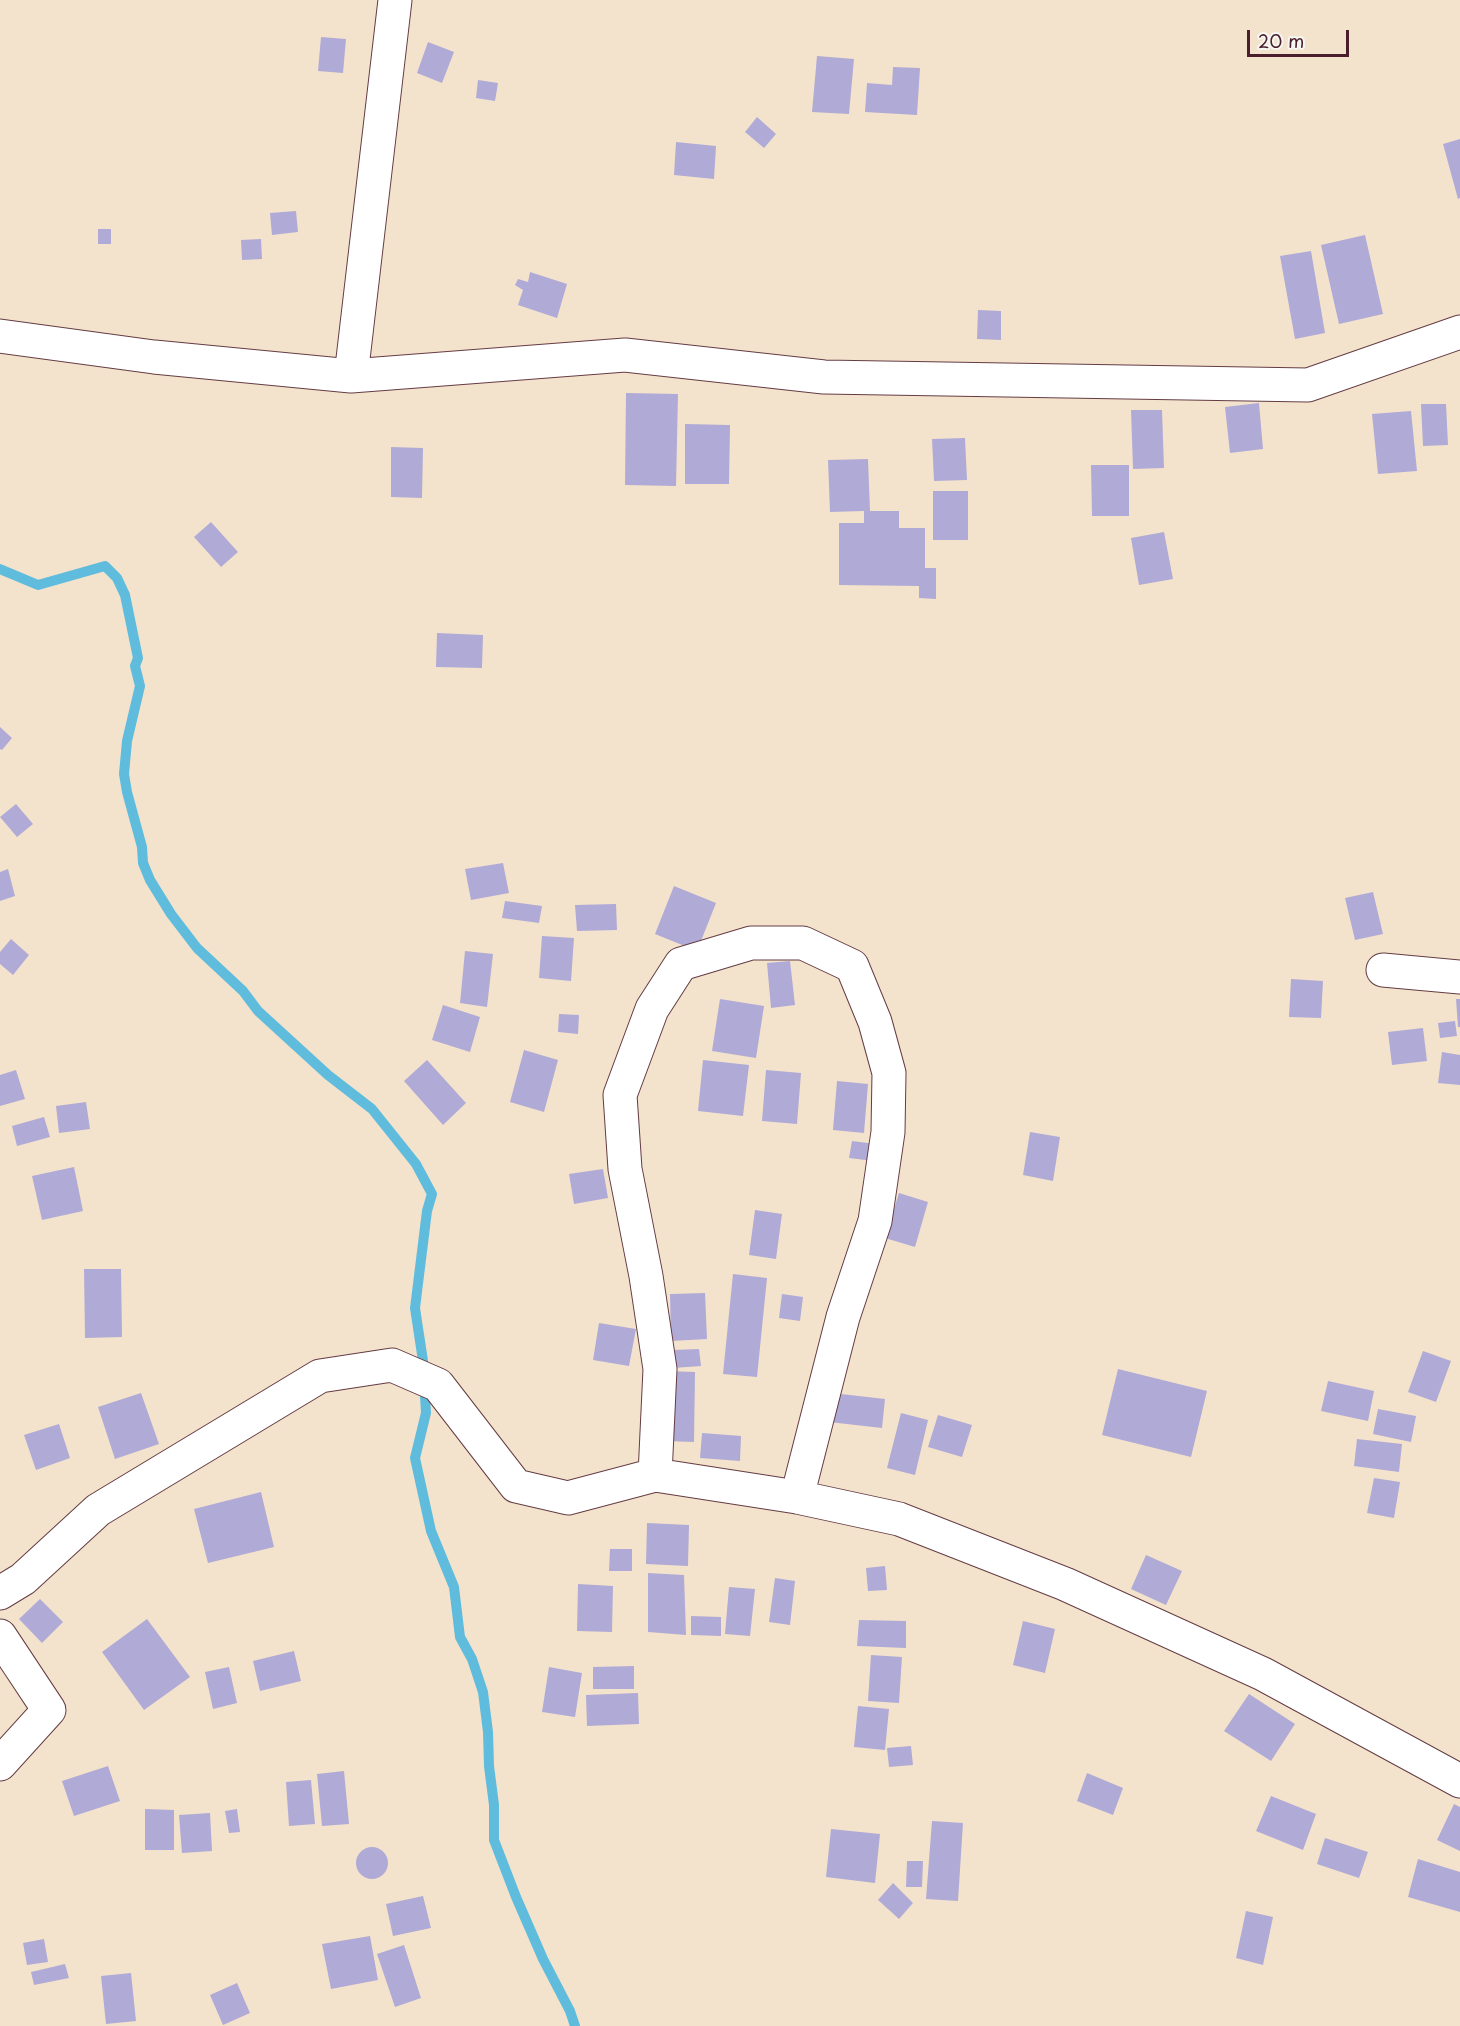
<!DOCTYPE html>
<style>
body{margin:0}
#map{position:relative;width:1460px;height:2026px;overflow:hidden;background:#f4e3cc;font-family:"Playpen Sans",sans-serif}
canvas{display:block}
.scale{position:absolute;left:1247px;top:30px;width:102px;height:27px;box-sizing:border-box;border:3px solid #4a1f2b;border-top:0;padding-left:8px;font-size:18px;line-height:21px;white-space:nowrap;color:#4a1f2b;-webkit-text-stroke:4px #f6f6f2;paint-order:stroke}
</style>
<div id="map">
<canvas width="1460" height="2026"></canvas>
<div class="scale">20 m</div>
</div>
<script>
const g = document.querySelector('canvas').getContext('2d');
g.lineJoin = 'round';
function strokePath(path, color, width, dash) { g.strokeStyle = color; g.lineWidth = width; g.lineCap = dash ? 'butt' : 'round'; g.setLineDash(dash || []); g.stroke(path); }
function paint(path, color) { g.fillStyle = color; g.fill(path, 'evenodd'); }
strokePath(new Path2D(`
 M0,569L38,585L105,566L117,578L125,595L138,658L135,666L140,686L127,741L124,774L127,792L142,847L143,863L150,880L171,914L197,948L243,991L258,1011L328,1075L372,1109L416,1164L432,1194L427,1211L415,1308L423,1361L426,1413L415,1458L431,1531L454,1587L460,1637L472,1659L483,1692L488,1732L489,1766L494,1805V1840L516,1897L543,1959L570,2011L575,2026`), '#5fbcdd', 10);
paint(new Path2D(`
 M321,37L346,39L343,73L318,71Z
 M428,42L454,52L442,83L417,73Z
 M817,56L854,59L849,114L812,112Z
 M893,67L920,68L917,115L865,112L867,83L892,85Z
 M478,80L498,83L495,101L476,98Z
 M757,117L776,134L764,148L745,132Z
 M1460,139V198L1458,199L1443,144Z
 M676,142L716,146L714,179L674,175Z
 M296,211L298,232L272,235L270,213Z
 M98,229H111V244H98Z
 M1365,235L1383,314L1339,324L1321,245Z
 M261,239L262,259L242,260L241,240Z
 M1311,251L1325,333L1295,339L1280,256Z
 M530,272L567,284L557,318L518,305L523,290L515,285L518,279L528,282Z
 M978,310L1001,311V340L977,339Z
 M626,393L678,394L676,486L625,485Z
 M1259,403L1263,449L1230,453L1225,407Z
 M1421,404H1446L1448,445L1423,446Z
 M1131,410H1162L1164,468L1133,469Z
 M1411,411L1417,471L1378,474L1372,414Z
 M685,424L730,425L729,484H685Z
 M965,438L967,480L934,481L932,439Z
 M391,447L423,448L422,498L391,497Z
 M868,459L870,511H899V528H925V568H936V599L919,598V586L839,585V523H864V511L830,512L828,460Z
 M1091,465H1129V516H1092Z
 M933,491H968V540H933Z
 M211,522L238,552L221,567L194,537Z
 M1164,532L1173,579L1139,585L1131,538Z
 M437,633L483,635L482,668L436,667Z
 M0,727L12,738L2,750L0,749Z
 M16,804L33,824L17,837L0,817Z
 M503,863L509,893L471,900L465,869Z
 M8,869L15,896L0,901V872Z
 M674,886L716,903L697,951L655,934Z
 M1373,892L1383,934L1355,940L1345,898Z
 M505,901L542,906L539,923L502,918Z
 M616,904L617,930L577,931L575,905Z
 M542,936L574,938L571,981L539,978Z
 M11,939L29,955L13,975L0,964V952Z
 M465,951L493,954L487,1007L460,1003Z
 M790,961L795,1005L771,1008L767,963Z
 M1291,979L1323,981L1321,1018L1289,1017Z
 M720,999L764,1006L756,1058L712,1051Z
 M1456,999H1460V1027H1458Z
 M443,1005L480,1017L470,1052L432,1040Z
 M559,1014L579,1015L578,1034L558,1032Z
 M1455,1021L1457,1036L1440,1038L1438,1023Z
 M1423,1028L1427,1061L1392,1065L1388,1032Z
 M524,1050L558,1060L544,1112L510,1102Z
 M1442,1052L1460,1055V1085L1438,1083Z
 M427,1060L466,1103L443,1125L404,1081Z
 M703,1060L749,1065L743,1116L698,1111Z
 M16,1070L25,1099L0,1106V1075Z
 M766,1070L801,1073L797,1124L762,1121Z
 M837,1081L868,1084L864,1133L833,1130Z
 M86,1102L90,1129L59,1133L56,1106Z
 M44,1117L50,1137L17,1146L12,1126Z
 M1030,1132L1060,1137L1053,1181L1023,1175Z
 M852,1141L876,1144L874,1161L849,1158Z
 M74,1167L83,1211L42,1220L32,1176Z
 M603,1169L608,1198L574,1204L569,1174Z
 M899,1193L928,1202L915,1247L885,1238Z
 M755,1210L782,1214L776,1259L749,1255Z
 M84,1269H121L122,1337L85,1338Z
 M733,1274L767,1278L757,1377L723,1374Z
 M705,1293L707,1339L671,1341L670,1294Z
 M782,1294L803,1297L800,1321L779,1318Z
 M599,1323L636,1329L629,1366L593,1360Z
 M699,1349L701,1366L673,1368L672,1350Z
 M1423,1351L1451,1361L1436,1402L1408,1392Z
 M1118,1369L1207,1391L1191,1457L1102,1435Z
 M667,1371L695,1372L694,1442L665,1441Z
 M1328,1381L1374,1391L1368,1421L1321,1411Z
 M141,1393L159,1444L115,1459L98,1407Z
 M832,1393L885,1399L882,1428L829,1422Z
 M1378,1409L1416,1416L1411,1442L1373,1434Z
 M901,1413L928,1420L915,1475L887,1468Z
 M938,1415L972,1425L962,1457L928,1447Z
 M59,1424L70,1458L36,1470L24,1435Z
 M702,1433L741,1436L740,1461L700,1458Z
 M1357,1439L1402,1444L1399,1472L1354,1466Z
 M1374,1478L1400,1482L1394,1518L1367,1513Z
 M261,1492L274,1547L208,1563L194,1509Z
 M647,1523L689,1525L688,1566L646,1564Z
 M610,1549H632V1571H609Z
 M1146,1555L1182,1571L1166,1605L1131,1589Z
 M885,1566L887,1590L868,1591L866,1568Z
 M648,1573L684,1575L686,1635L648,1632Z
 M775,1578L795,1581L790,1625L769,1622Z
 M578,1584L613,1586L612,1632L577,1631Z
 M729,1587L755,1589L750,1636L725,1634Z
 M40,1599L63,1622L42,1643L19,1619Z
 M691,1616L721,1617V1636L691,1635Z
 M147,1619L190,1677L144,1710L102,1652Z
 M859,1620L906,1621V1648L857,1646Z
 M1023,1621L1055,1629L1045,1673L1013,1665Z
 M294,1651L301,1681L260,1691L253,1661Z
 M871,1655L902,1657L899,1703L868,1701Z
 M634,1666V1689H593V1667Z
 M229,1667L237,1703L213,1709L205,1672Z
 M549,1667L582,1673L575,1717L542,1712Z
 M638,1693L639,1724L587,1726L586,1695Z
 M1249,1694L1295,1724L1271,1761L1224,1731Z
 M858,1706L889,1709L885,1750L854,1747Z
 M911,1746L913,1765L889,1767L887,1748Z
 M108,1766L120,1801L74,1816L62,1781Z
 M344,1771L349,1824L322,1826L317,1774Z
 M1087,1773L1123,1788L1113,1815L1077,1801Z
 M311,1780L315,1824L289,1826L286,1782Z
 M1271,1796L1316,1814L1303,1850L1256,1831Z
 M1454,1804L1460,1807V1851L1437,1840Z
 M145,1809L174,1810V1850H145Z
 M237,1809L240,1832L229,1833L225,1811Z
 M210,1813L212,1851L182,1853L179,1815Z
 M932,1821L963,1823L958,1901L926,1899Z
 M831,1829L880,1834L875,1883L826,1877Z
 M1325,1838L1368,1852L1359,1878L1317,1864Z
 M356 1863a16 16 0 1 1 32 0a16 16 0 1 1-32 0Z
 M1418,1859L1460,1872V1912L1408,1897Z
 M907,1861H923L922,1887H906Z
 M893,1883L913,1903L899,1919L878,1900Z
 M423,1896L431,1928L393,1936L386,1904Z
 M1246,1911L1273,1917L1263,1965L1236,1958Z
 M370,1936L378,1980L331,1989L322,1944Z
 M44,1939L48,1962L27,1965L23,1943Z
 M404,1945L421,1998L395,2007L377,1954Z
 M65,1964L69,1978L34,1985L31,1972Z
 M131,1973L136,2021L106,2024L101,1976Z
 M237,1983L250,2013L223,2025L210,1995Z`), '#b0aad6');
const minor = new Path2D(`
 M0,336L154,357L351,376L625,355L824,377L1308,385L1460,332
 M351,376L395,0
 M1383,970L1460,977
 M655,1475L660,1369L646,1276L625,1169L620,1095L652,1009L681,964L751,943H803L852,966L875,1022L889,1073L888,1132L875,1221L843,1317L797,1497
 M0,1593L23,1579L98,1510L320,1376L392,1365L438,1385L516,1486L568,1498L655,1475L797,1497L899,1519L1065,1584L1263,1674L1460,1781
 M0,1636L49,1710L0,1764`);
strokePath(minor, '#643c43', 35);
strokePath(minor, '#fff', 33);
</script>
